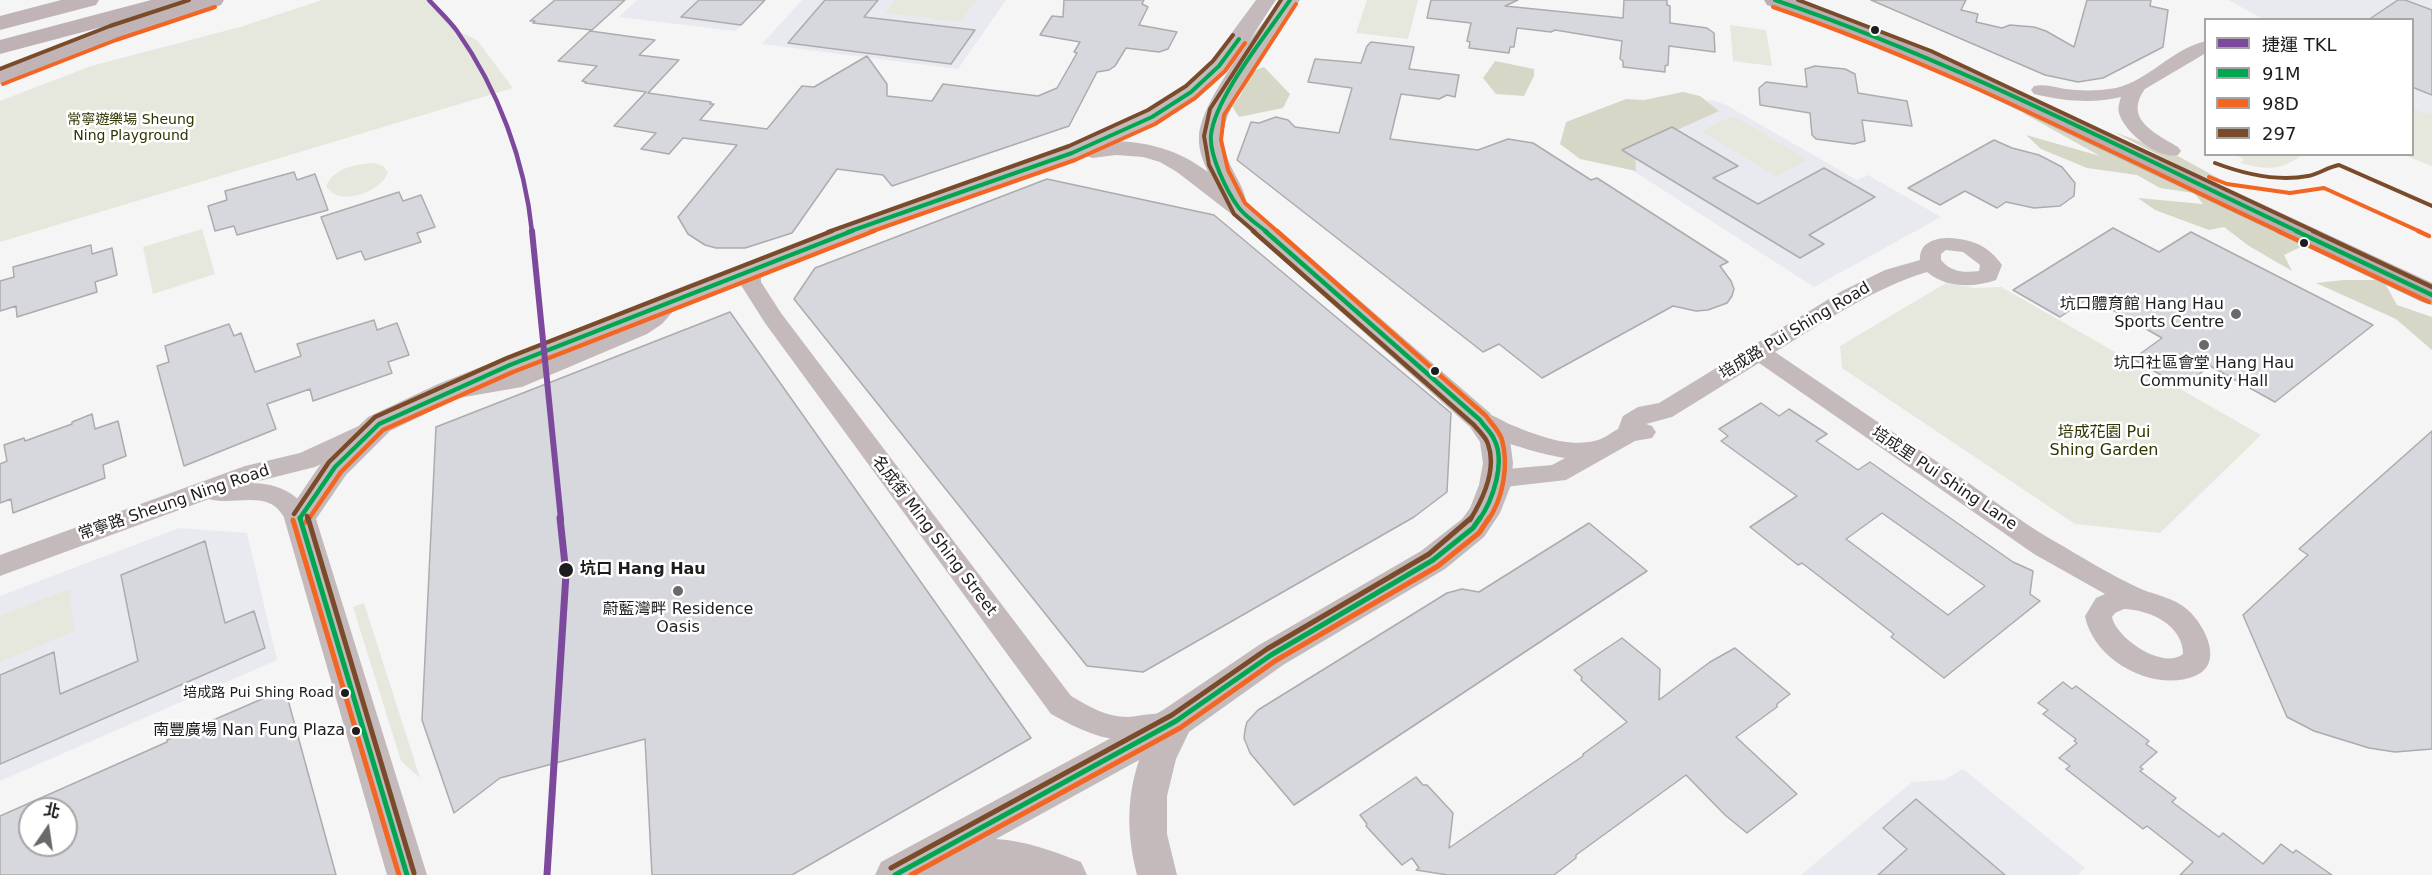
<!DOCTYPE html>
<meta charset="utf-8">
<style>
body{margin:0}
#map{position:relative;width:2432px;height:875px;overflow:hidden;background:#f5f5f6;font-family:"DejaVu Sans","Noto Sans TC",sans-serif}
canvas{display:block}
.legend{position:absolute;left:2204px;top:18px;width:210px;height:138px;box-sizing:border-box;background:#fff;border:2px solid #a5a5a5;margin:0;padding:8px 10px;list-style:none;font-size:18px;color:#1d1d1e}
.legend li{display:flex;align-items:center;gap:12px;height:30px}
.legend b{width:30px;border:2px solid #a5a5a5}
.north{position:absolute;left:18px;top:797px;width:60px;height:60px;box-sizing:border-box;background:#fff;border:2px solid #a5a5a5;border-radius:50%;rotate:13deg;font-size:16px;font-weight:700;line-height:24px;text-align:center;color:#1d1d1e}
.north::after{content:'';display:block;margin:auto;width:21px;height:27px;background:#69696a;clip-path:polygon(50% 0,100% 100%,50% 72%,0 100%)}
</style>
<div id="map">
<canvas width="2432" height="875"></canvas>
<ul class="legend">
<li><b style="height:8px;background:#7d499d"></b>捷運 TKL</li>
<li><b style="height:8px;background:#00a651"></b>91M</li>
<li><b style="height:8px;background:#f26522"></b>98D</li>
<li><b style="height:8px;background:#7a4b2a"></b>297</li>
</ul>
<div class="north">北</div>
</div>
<script>
const g = document.querySelector('canvas').getContext('2d');
g.lineJoin = 'round';
function paint(path, color) { g.fillStyle = color; g.fill(path, 'evenodd'); }
function strokePath(path, color, width, dash) { g.strokeStyle = color; g.lineWidth = width; g.lineCap = dash ? 'butt' : 'round'; g.setLineDash(dash || []); g.stroke(path); }
function write(font, color, halo, rows, align = 'center') {
  g.font = font + ' "DejaVu Sans","Noto Sans TC",sans-serif'; g.lineWidth = 5; g.setLineDash([]); g.textBaseline = 'middle'; g.strokeStyle = halo; g.fillStyle = color; for (const [text, x, y, turn = 0] of rows) {
    g.save(); g.translate(x, y); g.rotate((+turn || 0) * Math.PI / 180); g.textAlign = isNaN(turn) ? turn : align; if (halo) g.strokeText(text, 0, 0); g.fillText(text, 0, 0); g.restore();
  }
}
paint(new Path2D(`
 M637,0H765L735,31L619,17Z
 M802,0H1006L958,69L762,44Z
 M2228,0H2432V166L2404,155L2412,154V20L2263,19Z
 M1713,100L1726,105L1857,180L1868,175L1941,217L1814,287L1618,161L1704,101Z
 M179,528L247,533L277,660L0,781V596Z
 M1963,769L2085,868L2078,875H1801L1912,782L1944,780Z`), '#e9e9f0');
paint(new Path2D(`
 M322,0H429L453,29L477,40L513,88L0,242V101L91,66L240,27Z
 M896,0H976L960,22L885,13Z
 M1367,0H1418L1408,39L1356,33Z
 M1730,25L1766,30L1772,66L1733,61Z
 M2413,109L2432,115V166L2404,155L2412,154Z
 M1733,116L1808,160L1776,176L1701,131Z
 M2235,155H2302C2279,171 2267,170 2240,163L2244,159Z
 M374,163L383,166L388,172C382,192 338,208 326,186C334,168 355,164 374,163Z
 M202,229L215,274L153,294L143,247Z
 M1946,283L1974,288L2001,287L2261,435L2160,533L2075,524L1842,368L1840,346Z
 M69,589L75,631L0,662V616Z
 M364,603L420,778L401,761L353,607Z`), '#e6e8dd');
paint(new Path2D(`
 M1495,61L1534,69V76L1524,96L1496,94L1483,78Z
 M1264,67L1290,94L1283,108L1239,117L1232,106L1241,95L1249,72Z
 M1683,92L1700,96L1719,111L1635,149L1636,171L1580,159L1560,144L1566,122L1626,99L1644,100Z
 M2023,113L2043,117L2193,173L2114,132L2174,154L2218,178L2215,197L2307,244L2284,255L2292,271L2249,246L2224,227L2209,230L2155,210L2138,198L2203,204L2194,193L2160,188L2137,175L2087,168L2041,149L2026,135L2100,156Z
 M2344,280H2383L2397,305L2432,317V350L2396,319L2316,283Z`), '#d6d7c7');
const building = new Path2D(`
 M555,0H625L592,30L533,23L535,21H530Z
 M699,0H765L741,25L681,17Z
 M825,0H878L864,17L975,30L951,64L788,43Z
 M1064,0H1144L1142,4L1148,7L1139,25L1177,32L1168,49L1159,52L1126,48L1115,66L1109,70L1097,72L1069,126L892,186L883,175L837,169L792,233L745,248H716L705,245L688,234L678,217L737,145L683,138L669,154L641,149L656,133L614,126L646,92L585,83L586,82L582,81L597,66L558,61L590,31L655,40L639,55L679,60L648,93L711,102L710,104H714L700,120L767,129L802,86L814,87L867,56L887,84V96L932,101L943,84L1038,96L1057,88L1077,53L1074,52L1080,42L1040,35L1052,16L1063,17Z
 M1431,0H1518L1505,6L1623,18L1624,0H1667V5L1670,6V23L1707,28L1714,33L1715,52L1669,46L1668,65L1665,66V72L1623,67V61L1620,59L1622,41L1555,30L1551,32L1517,28L1514,47H1510L1509,53L1469,48L1470,42L1467,41L1471,23L1427,18Z
 M1871,0H1966L1961,10L1978,14L1976,22L2002,28L2010,25L2034,27L2046,31L2074,47L2087,0H2151L2150,6L2168,10L2163,47L2103,78L2078,82L2045,75Z
 M2398,0H2405L2432,10V95L2412,87V20H2368Z
 M1371,42L1414,47L1409,69L1459,75L1455,97L1447,95L1439,99L1401,94L1390,139L1478,150L1508,139L1533,143L1591,180L1597,178L1728,262L1720,266L1731,281L1734,289L1732,296L1727,303L1708,310L1696,311L1673,306L1542,378L1499,344L1483,352L1237,160L1251,122L1259,123L1276,117L1288,120L1295,127L1339,133L1352,88L1308,82L1315,59L1361,63L1367,46Z
 M1815,66L1845,69L1855,74L1858,93L1907,101L1912,126L1862,120L1865,141L1854,144L1816,139L1812,135L1810,113L1760,105L1759,88L1766,82L1807,87L1805,69Z
 M1672,127L1738,166L1713,178L1758,204L1824,168L1875,197L1809,235L1824,244L1800,258L1622,150Z
 M1994,140L2012,148L2039,155L2062,167L2075,183L2074,196L2060,206L2034,208L2006,202L1997,208L1965,191L1940,205L1908,188Z
 M294,172L297,180L315,174L328,210L237,235L234,226L215,231L208,206L227,200L225,191Z
 M1047,179L1214,215L1451,413L1447,492L1414,517L1143,672L1087,666L794,299L815,268Z
 M399,192L403,201L421,195L435,227L417,233L421,242L365,260L361,251L337,259L321,217Z
 M2113,228L2159,252L2191,232L2373,325L2275,402L2210,366L2182,387L2133,359L2162,338L2090,297L2060,317L2013,290Z
 M91,245L92,254L112,248L117,275L95,282L97,292L17,317L16,306L0,311V281L14,277L13,267Z
 M730,312L1031,738L792,875H652L645,739L500,778L454,813L422,720L436,427Z
 M374,320L377,330L397,323L409,355L388,362L392,373L313,401L310,389L267,404L276,429L184,466L157,366L169,362L165,346L229,324L234,336L241,333L255,372L301,356L297,344Z
 M1761,403L1779,416L1789,409L1827,434L1816,441L1858,470L1870,462L2013,562L2033,571L2030,594L2040,601L1944,678L1891,637L1894,634L1802,563L1798,565L1750,527L1797,496L1721,441L1728,436L1719,429ZM1882,513L1985,586L1948,615L1846,539Z
 M92,414L95,429L118,421L126,456L103,465L105,478L13,513L11,499L0,503V464L7,461L4,445L24,438L25,441L72,424V422Z
 M2432,431V749L2395,752L2369,748L2314,731L2287,717L2243,615L2308,555L2299,549Z
 M1589,523L1647,571L1294,805L1250,753L1244,738L1245,730L1247,722L1258,710L1447,593L1462,589L1479,592Z
 M205,541L225,623L254,611L265,648L0,764V675L54,652L60,694L138,661L121,575Z
 M1622,638L1660,669L1659,700L1710,662L1735,648L1790,694L1777,704V707L1736,737L1797,794L1747,833L1725,815L1686,775L1576,855V858L1554,875H1448L1416,870L1419,868L1412,858L1402,865L1366,826L1367,824L1360,815L1416,777L1423,785H1427L1453,813L1449,848L1583,756V754L1627,722L1581,680L1582,677L1574,670Z
 M2063,682L2072,689L2076,686L2149,741L2146,744L2157,752L2140,767L2143,769L2140,771L2176,798L2172,802L2219,837L2223,833L2263,864L2281,844L2293,853L2296,850L2332,875H2180L2193,862L2147,826L2143,829L2066,769L2070,766L2059,758L2077,743L2074,741L2076,739L2043,714L2048,710L2038,703Z
 M285,689L336,875H0V816L167,742V740ZM30,809H66V845H30Z
 M1916,799L2005,875H1878L1907,849L1883,828Z`);
paint(building, '#d7d7de');
strokePath(building, '#acacad', 1.5);
paint(new Path2D(`
 M2206,41V53L2145,89C2123,119 2155,133 2178,147L2181,151L2178,155C2159,160 2127,134 2120,116C2117,109 2119,104 2121,97C2093,104 2062,101 2034,94L2031,90L2034,86C2044,84 2055,87 2065,89C2082,91 2100,91 2116,88C2149,80 2172,49 2206,41Z
 M1949,238C1972,239 1989,246 2002,265L1996,280C1973,288 1946,288 1927,272C1872,289 1824,322 1775,352C1837,394 1898,436 1960,477C1991,498 2021,522 2054,541C2082,557 2112,576 2141,589C2158,596 2176,598 2190,612C2206,628 2224,664 2195,676C2153,693 2093,660 2085,616L2096,598L2105,594L2034,554L1759,363L1672,417L1646,424L1652,426L1656,432L1652,438L1635,441L1566,480L1496,488L1487,485L1484,479L1487,473L1496,470L1552,465L1565,458C1544,455 1479,438 1468,420L1472,414C1485,410 1495,417 1507,423C1533,434 1569,449 1598,440C1605,438 1612,432 1618,429L1623,416L1638,407L1659,403L1842,291L1885,270L1920,260C1919,243 1934,238 1949,238ZM1946,250L1963,252L1980,265L1979,271C1964,273 1951,272 1941,260V254ZM2124,609C2150,610 2183,625 2183,654C2163,670 2117,639 2112,617L2115,613Z
 M758,260L765,262L769,267L761,276V282L781,313L1071,696C1090,707 1106,717 1128,717C1143,716 1155,711 1169,716L1173,725L1169,734C1125,750 1090,736 1051,714L765,323L739,282C739,270 746,263 758,260Z
 M671,294L679,296L682,301L662,324L647,334L522,387L453,399L445,397L441,391L445,385L453,383L510,374L631,324C644,315 658,297 671,294Z
 M363,424L371,427L375,433L371,439L315,467L251,483C278,483 300,494 313,518L309,525C284,533 287,512 271,504C253,495 228,505 209,499L0,576V555L245,466L300,453Z`), '#c5babb');
paint(new Path2D(`
 M1256,0H1276C1260,23 1245,51 1226,72C1196,104 1158,123 1118,141C1153,143 1180,151 1208,172C1203,161 1198,149 1199,136C1202,98 1257,32 1280,0H1300C1279,31 1220,105 1223,142C1225,164 1245,185 1246,202L1490,413L1510,440L1513,463L1511,485L1500,513L1484,537L1445,569L1283,665L1189,732L1176,759L1167,796V834L1177,875H1137C1127,835 1126,800 1139,760L996,839C1027,841 1053,851 1081,862L1087,875H875L881,862L1163,710L1259,645L1421,551L1462,519L1470,508L1479,485L1483,463L1480,442L1470,427L1230,213L1177,172L1160,162L1143,157L1116,155L1093,158L1085,156L877,230L707,296L458,398L390,431L346,475L316,519L427,875H387L284,518L324,459L368,417L438,384L689,284L859,220L1064,148L1144,112L1183,87L1211,61Z`), '#c5babb');
paint(new Path2D(`
 M1764,0H1797L1842,15L1937,53L2432,283V305L2422,302L1919,63L1826,25L1767,5Z`), '#bcaeb0');
paint(new Path2D(`
 M151,0H188L185,5L0,54V40Z`), '#bfb2b4');
paint(new Path2D(`
 M61,0H99L96,5L0,30V16Z
 M190,0H224L221,5L121,38L0,84V68L105,28Z`), '#c0b4b6');
strokePath(new Path2D(`
 M1775,0C1955,61 2127,151 2299,232
 M848,232L1072,153L1152,117L1191,92L1219,66L1239,39
 M1267,232C1258,225 1246,217 1239,208C1227,192 1209,155 1211,135C1215,97 1268,33 1290,0`), '#00a651', 4);
strokePath(new Path2D(`
 M1265,231L1480,420C1484,426 1491,432 1494,439C1506,462 1493,500 1479,520
 M2296,231L2432,295
 M300,518L335,467L379,424L510,365L852,231`), '#00a651', 4.5);
strokePath(new Path2D(`
 M300,518L407,875
 M895,875L1176,721L1271,655L1433,560L1473,528L1480,518`), '#00a651', 5);
strokePath(new Path2D(`
 M1773,7C1948,67 2114,154 2281,232
 M3,84L116,40L215,7
 M2209,177L2227,184L2290,193L2324,188L2421,232
 M870,232L1075,160L1155,124L1195,98L1225,71L1245,43
 M1278,232L1245,203L1228,170L1221,140L1224,115L1296,4`), '#f26522', 4);
strokePath(new Path2D(`
 M1277,231L1486,416C1491,423 1500,432 1502,440C1509,465 1503,499 1488,520
 M2278,231L2429,302
 M2418,231L2429,236
 M308,520L341,472L383,430L513,372L874,231`), '#f26522', 4.5);
strokePath(new Path2D(`
 M293,520L399,875
 M306,522L309,518
 M911,875L1180,728L1275,661L1438,566L1479,533L1489,518`), '#f26522', 5);
strokePath(new Path2D(`
 M1798,0L1931,51L2316,232
 M0,69L110,26L189,0
 M2215,163C2244,174 2276,182 2308,176C2319,174 2328,167 2339,165L2432,206
 M828,232L1069,146L1148,110L1186,86L1213,61L1233,35
 M1255,232L1234,214L1209,165L1204,136L1210,109L1281,0`), '#7a4b2a', 4);
strokePath(new Path2D(`
 M1253,231L1474,425C1478,430 1486,437 1488,444C1497,469 1483,499 1470,520
 M2313,231L2432,287
 M294,514L329,462L375,417L507,358L832,231
 M307,516L308,520`), '#7a4b2a', 4.5);
strokePath(new Path2D(`
 M308,518L414,873
 M891,868L1172,715L1267,649L1429,554L1471,518`), '#7a4b2a', 5);
strokePath(new Path2D(`
 M429,0C438,10 449,20 457,31C498,89 525,161 532,232`), '#7d499d', 4.5);
strokePath(new Path2D(`
 M532,231L561,520`), '#7d499d', 6);
strokePath(new Path2D(`
 M547,875L566,574L560,518`), '#7d499d', 7);
for (const [x, y, r, color] of [
 [1875,30,5,"#1d1d1e"],
 [2304,243,5,"#1d1d1e"],
 [2236,314,6,"#69696a"],
 [2204,345,6,"#69696a"],
 [1435,371,5,"#1d1d1e"],
 [566,570,8,"#1d1d1e"],
 [678,591,6,"#69696a"],
 [345,693,5,"#1d1d1e"],
 [356,731,5,"#1d1d1e"]
]) { const dot = new Path2D(); dot.arc(x, y, r, 0, 2 * Math.PI); g.fillStyle = color; g.fill(dot); strokePath(dot, '#fff', 2); }
write('14px', '#313400', '#fff', [
 ["常寧遊樂場 Sheung",131,120],
 ["Ning Playground",131,136]
]);
write('14px', '#1d1d1e', '#fff', [
 ["培成路 Pui Shing Road",334,693]
], 'right');
write('16px', '#1d1d1e', '#fff', [
 ["坑口體育館 Hang Hau",2224,305,"right"],
 ["Sports Centre",2224,323,"right"],
 ["坑口社區會堂 Hang Hau",2204,364],
 ["Community Hall",2204,382],
 ["蔚藍灣畔 Residence",678,610],
 ["Oasis",678,628]
]);
write('16px', '#1d1d1e', '#fff', [
 ["培成路 Pui Shing Road",1795,331,-31],
 ["培成里 Pui Shing Lane",1944,479,34],
 ["常寧路 Sheung Ning Road",174,503,-19],
 ["名成街 Ming Shing Street",934,536,53]
]);
write('16px', '#313400', '#fff', [
 ["培成花園 Pui",2104,433],
 ["Shing Garden",2104,451]
]);
write('bold 16px', '#1d1d1e', '#fff', [
 ["坑口 Hang Hau",580,570]
], 'left');
write('16px', '#1d1d1e', '#fff', [
 ["南豐廣場 Nan Fung Plaza",345,731]
], 'right');
</script>
